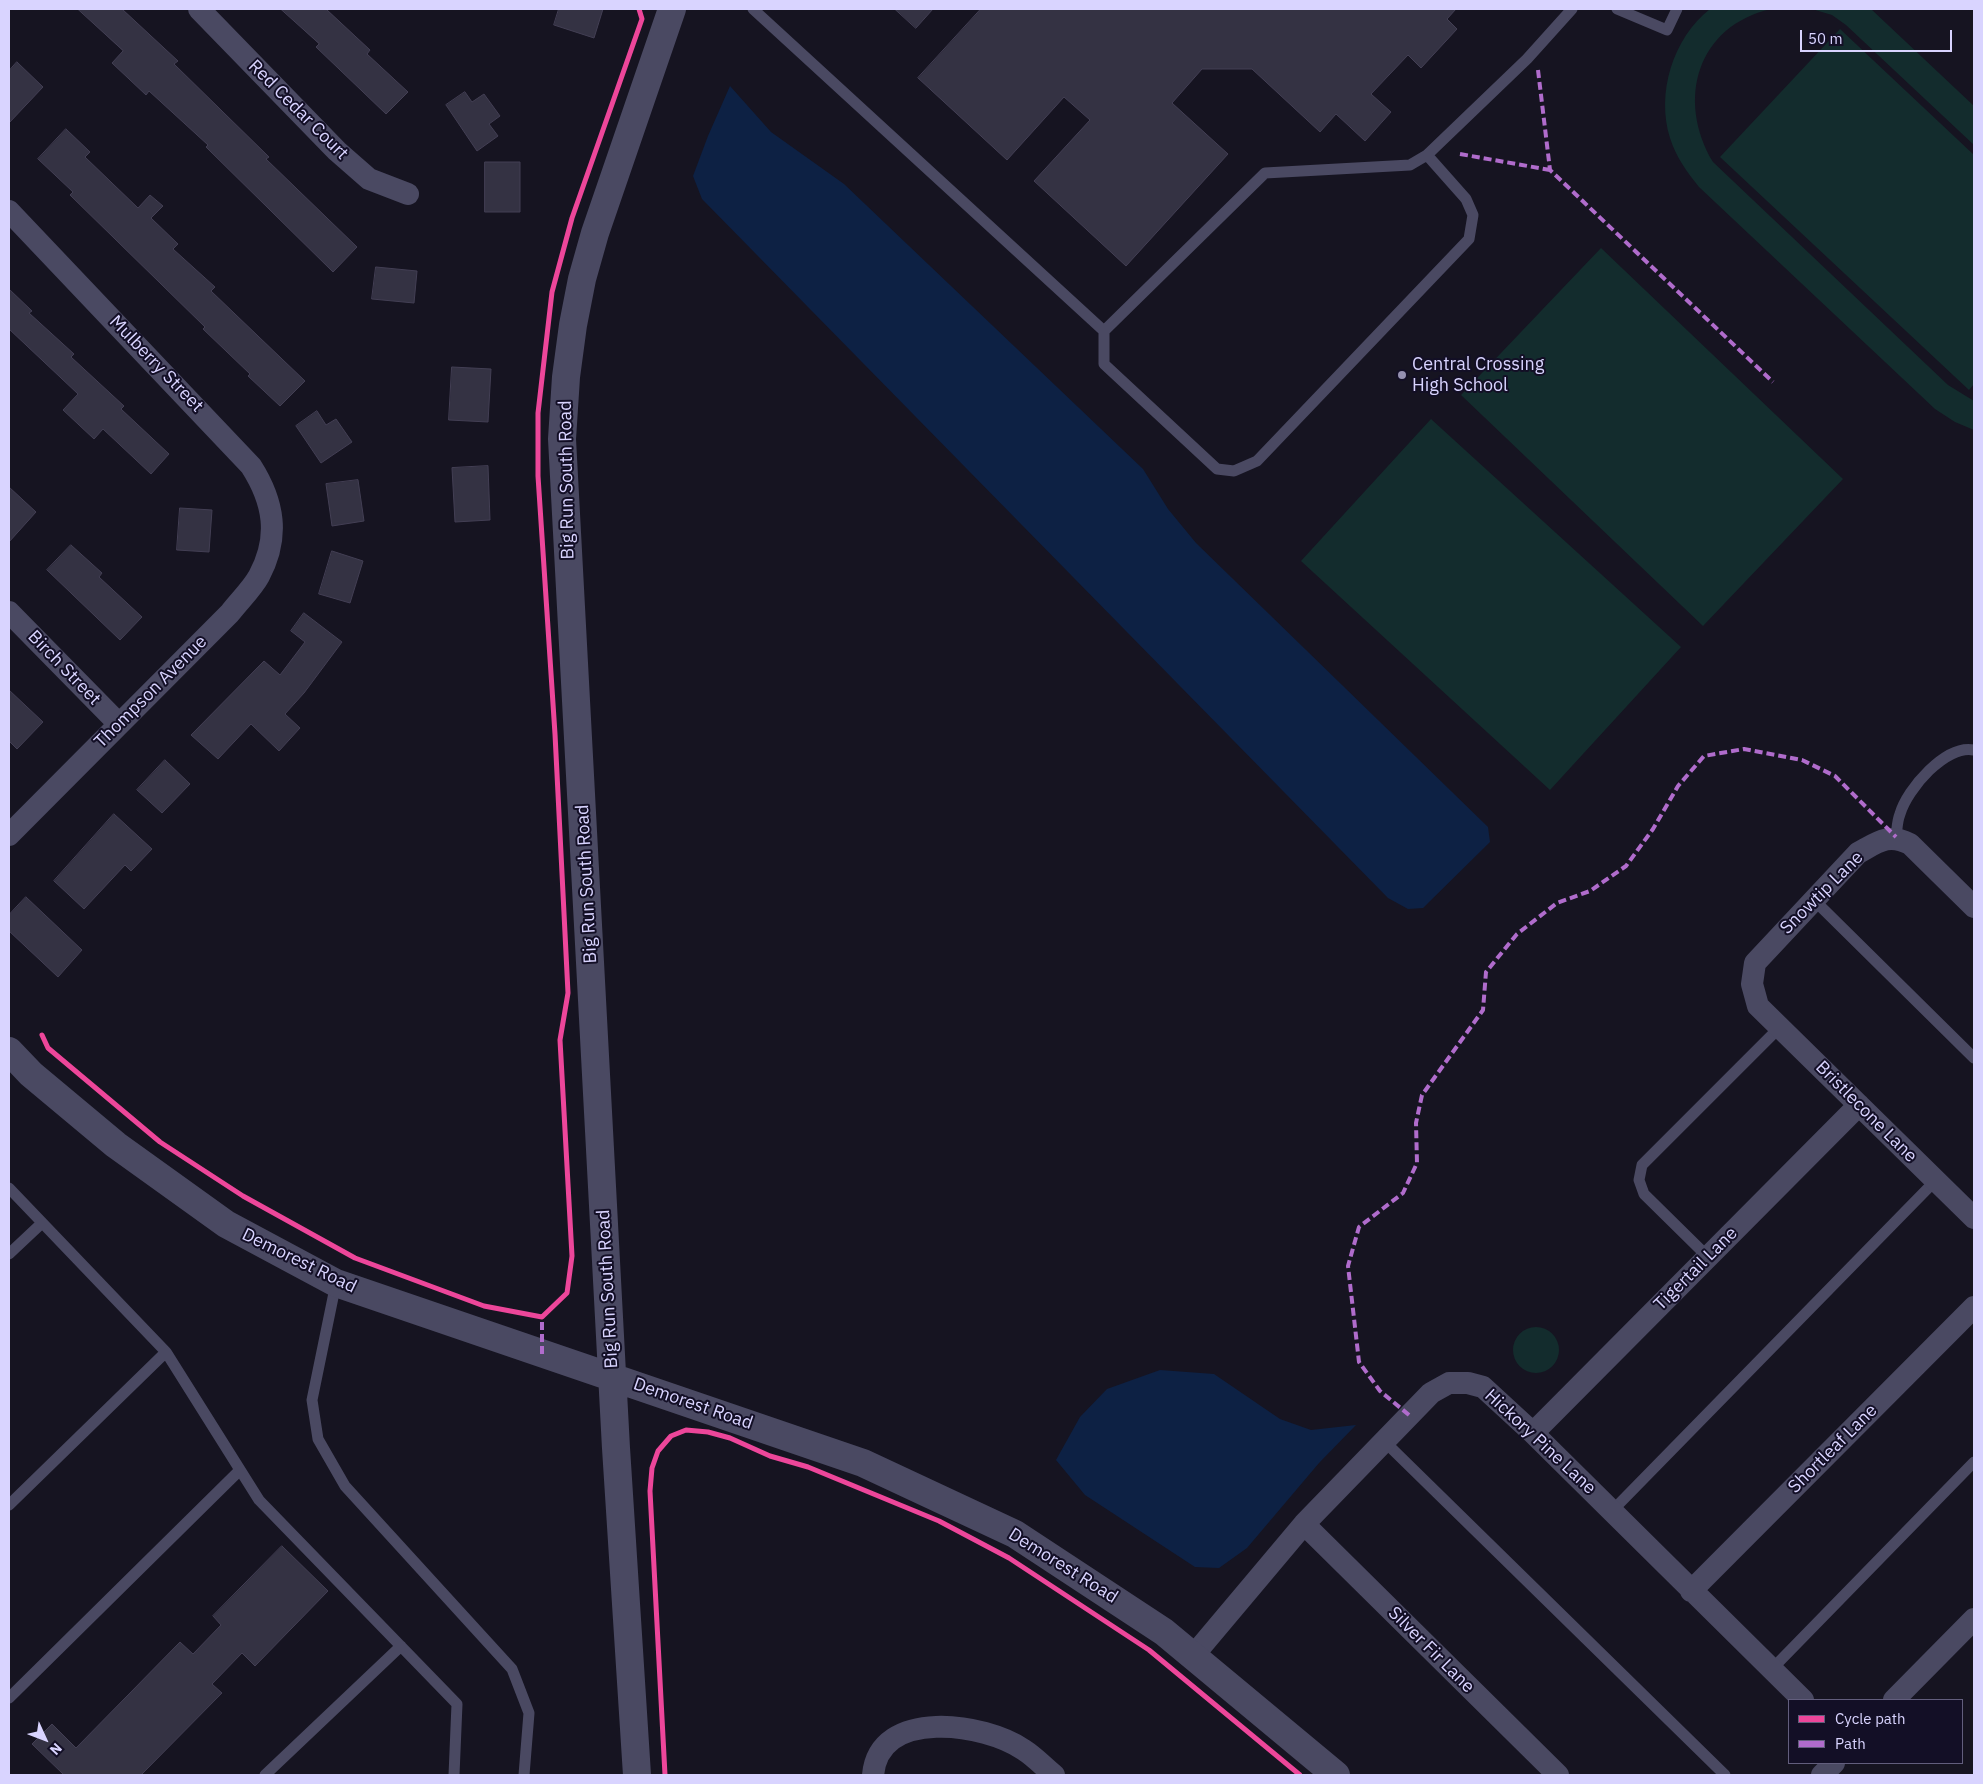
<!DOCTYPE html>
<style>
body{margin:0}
#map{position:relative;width:1983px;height:1784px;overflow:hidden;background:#161421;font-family:"IBM Plex Sans",sans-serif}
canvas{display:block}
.frame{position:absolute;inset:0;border:10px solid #d9d4ff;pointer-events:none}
.legend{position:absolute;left:1788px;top:1699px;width:175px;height:65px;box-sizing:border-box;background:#130f26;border:1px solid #625e7d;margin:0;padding:6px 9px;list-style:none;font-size:15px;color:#d9d4ff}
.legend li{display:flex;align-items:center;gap:10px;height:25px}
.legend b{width:25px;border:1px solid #625e7d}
.north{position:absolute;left:20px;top:1714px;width:50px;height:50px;-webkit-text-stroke:4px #130f26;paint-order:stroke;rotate:133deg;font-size:14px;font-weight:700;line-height:20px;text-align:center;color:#d9d4ff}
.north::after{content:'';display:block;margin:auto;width:18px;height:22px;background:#d9d4ff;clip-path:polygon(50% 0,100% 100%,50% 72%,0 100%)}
.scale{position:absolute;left:1800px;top:30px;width:152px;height:22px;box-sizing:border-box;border:2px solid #d9d4ff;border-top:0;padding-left:6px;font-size:15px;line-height:18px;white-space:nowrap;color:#d9d4ff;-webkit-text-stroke:4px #130f26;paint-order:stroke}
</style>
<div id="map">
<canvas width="1983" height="1784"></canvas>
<div class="frame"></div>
<ul class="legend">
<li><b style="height:6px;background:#ed469a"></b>Cycle path</li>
<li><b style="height:6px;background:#b06ccc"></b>Path</li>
</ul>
<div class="north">N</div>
<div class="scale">50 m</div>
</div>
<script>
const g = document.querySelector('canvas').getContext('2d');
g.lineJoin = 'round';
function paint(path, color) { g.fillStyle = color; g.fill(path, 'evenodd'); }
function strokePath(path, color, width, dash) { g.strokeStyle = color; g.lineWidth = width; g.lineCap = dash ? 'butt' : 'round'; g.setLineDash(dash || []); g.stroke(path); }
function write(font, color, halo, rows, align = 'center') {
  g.font = font + ' "IBM Plex Sans",sans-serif'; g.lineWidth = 4; g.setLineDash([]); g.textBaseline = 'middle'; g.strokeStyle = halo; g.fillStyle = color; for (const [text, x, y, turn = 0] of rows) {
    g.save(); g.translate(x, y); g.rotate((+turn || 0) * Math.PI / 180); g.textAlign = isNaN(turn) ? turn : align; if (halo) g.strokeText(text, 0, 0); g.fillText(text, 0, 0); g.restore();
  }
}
paint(new Path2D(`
 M1710,9H1771C1697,26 1676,100 1713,162L1948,385L1974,401V430L1955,422L1935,409L1699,187C1687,172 1676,157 1670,138C1656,93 1673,38 1710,9Z
 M1812,9H1871L1974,106V145L1846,25L1832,15Z
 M1840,29L1974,155V384L1969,390L1720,157Z
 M1601,248L1843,479L1703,626L1461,395Z
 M1431,419L1681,647L1550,790L1301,561Z
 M1513 1350a23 23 0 1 1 46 0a23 23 0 1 1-46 0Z`), '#132c2d');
paint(new Path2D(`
 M730,86L771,132L844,184L1143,469L1168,509L1196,543L1488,827L1490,842L1423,908L1408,909L1388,898L702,199L693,176L708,136Z
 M1160,1370L1214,1374L1280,1419L1311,1430L1356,1425L1319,1463L1247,1548L1219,1568L1195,1567L1085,1495L1056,1460L1080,1417L1107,1389Z`), '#0d2144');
const building = new Path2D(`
 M78,9H122L178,61L174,64L269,157L266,159L357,247L333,272L206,147L208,145L149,91L146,95L112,63L123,51Z
 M281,9H326L370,50L367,54L408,92L386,114L316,47L319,44Z
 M559,9H603L594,38L554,25Z
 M895,9H933L916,28Z
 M981,9H1456L1447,19L1457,29L1421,68L1408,55L1371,94L1391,112L1365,141L1336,114L1320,132L1252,69H1202L1172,103L1228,154L1126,266L1034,181L1090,120L1064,97L1007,160L918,78Z
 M17,62L43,87L9,123V71Z
 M465,92L472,102L484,94L500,116L489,124L498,136L477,151L446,105Z
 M66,129L90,152L85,157L138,208L150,195L163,206L151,218L178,244L173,249L215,287L211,291L305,381L280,406L248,376L250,374L203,329L205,327L70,195L73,192L38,159Z
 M485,162H520V212H485Z
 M376,267L417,271L414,303L372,299Z
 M9,289L32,311L29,313L74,354L71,357L124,406L121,409L169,454L151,474L103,429L94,439L63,410L78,394L9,329Z
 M452,367L491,369L488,422L449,420Z
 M317,411L326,425L336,419L352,442L321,463L296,426Z
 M488,466L490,520L455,522L452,468Z
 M358,480L364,521L332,526L326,484Z
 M9,487L36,512L9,542Z
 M180,508L212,510L209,552L177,550Z
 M71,545L102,573L99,577L142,617L120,640L47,570Z
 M332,551L363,561L350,603L319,594Z
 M304,613L342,642L304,693L285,714L300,728L279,751L251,724L218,759L191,735L264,661L280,675L305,642L291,631Z
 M9,690L43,722L17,749L9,741Z
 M165,760L190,784L162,813L137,790Z
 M114,814L152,849L131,871L125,865L84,909L54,881Z
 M26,897L82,950L58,977L9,931V915Z
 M282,1546L328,1591L255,1666L242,1653L212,1684L222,1693L141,1775H64L32,1744L52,1724L76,1748L180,1642L193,1654L221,1625L213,1616Z`);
paint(building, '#343243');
strokePath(building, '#433f54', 1);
strokePath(new Path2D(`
 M753,9L1104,331
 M1617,9L1667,30L1677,9
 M1427,155L1466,199L1473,215L1469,239L1257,461L1234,471L1217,469L1104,364V331L1265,173L1410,165L1427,155L1527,59L1572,9
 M1896,837C1897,830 1897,821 1900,814C1907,789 1946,744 1974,750
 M1814,900L1974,1058
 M9,1188L166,1352L259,1500L457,1704L454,1775
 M9,1254L42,1223
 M1708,1257L1644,1194L1639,1180L1642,1165L1780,1027
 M336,1283L312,1400L318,1439L345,1486L512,1669L529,1713L524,1775
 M1384,1441L1725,1775
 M9,1505L166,1352
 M1612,1511L1936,1180
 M1771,1670L1974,1462
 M9,1698L240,1470
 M265,1775L401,1646`), '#4a4962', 11);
strokePath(new Path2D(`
 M199,9L337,151L369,179L408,194
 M9,211L251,466C274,502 280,537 259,576C252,589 239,601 230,613L9,835
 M9,612L119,724
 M1974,907L1910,844C1888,833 1878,842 1858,853L1755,963L1752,984L1758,1006L1974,1218
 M1533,1433L1859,1105
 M1304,1524L1558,1775
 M1691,1591L1974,1307
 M1193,1656L1304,1524L1431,1393L1449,1383H1468L1483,1387L1533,1433L1803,1700
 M1894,1700L1974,1619
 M873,1775C879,1707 985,1723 1024,1750C1035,1757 1044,1767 1054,1775
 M1822,1775L1834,1763`), '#4a4962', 22);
strokePath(new Path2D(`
 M9,1051L31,1074L116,1145L226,1224L336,1283L863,1463L1015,1534L1164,1632L1336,1775
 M637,1775L616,1448L562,439L566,377L573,325L582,279L595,233L672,9`), '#4a4962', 28);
strokePath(new Path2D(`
 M1538,70L1550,170L1773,382
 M1460,154L1550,170
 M542,1354V1317
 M1409,1415L1380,1391L1359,1362L1348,1266L1359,1227L1403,1193L1417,1163L1416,1123L1422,1095L1483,1010L1486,972L1517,934L1557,903L1590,891L1626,866L1653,829L1678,786L1704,756L1744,749L1802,760L1835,776L1896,837`), '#b06ccc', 4, [8, 4]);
strokePath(new Path2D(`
 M42,1035L48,1048L160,1142L243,1196L355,1258L484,1306L542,1317L567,1293L572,1256L560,1040L568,993L555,734L538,476V413L552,292L572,218L642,19L639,9
 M665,1775L650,1491L652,1468L658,1451L671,1436L686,1430L708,1432L730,1438L770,1456L808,1467L939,1521L1009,1558L1149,1650L1300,1775`), '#ed469a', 5);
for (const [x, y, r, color] of [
 [1402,375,5,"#9591b1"]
]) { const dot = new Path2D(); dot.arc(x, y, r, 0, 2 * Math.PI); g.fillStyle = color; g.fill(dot); strokePath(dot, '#130f26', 2); }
write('18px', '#d9d4ff', '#130f26', [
 ["Red Cedar Court",298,110,45],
 ["Mulberry Street",156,364,46],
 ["Big Run South Road",567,480,-91],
 ["Birch Street",64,668,46],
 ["Thompson Avenue",151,692,-45],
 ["Big Run South Road",587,884,-93],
 ["Snowtip Lane",1822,893,-45],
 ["Bristlecone Lane",1866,1112,45],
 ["Demorest Road",299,1261,26],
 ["Tigertail Lane",1696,1269,-45],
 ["Big Run South Road",608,1289,-93],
 ["Demorest Road",693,1404,19],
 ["Hickory Pine Lane",1540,1442,43],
 ["Shortleaf Lane",1833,1449,-45],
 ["Demorest Road",1063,1566,32],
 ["Silver Fir Lane",1431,1650,45]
]);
write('18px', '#d9d4ff', '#130f26', [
 ["Central Crossing",1412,365],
 ["High School",1412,386]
], 'left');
</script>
